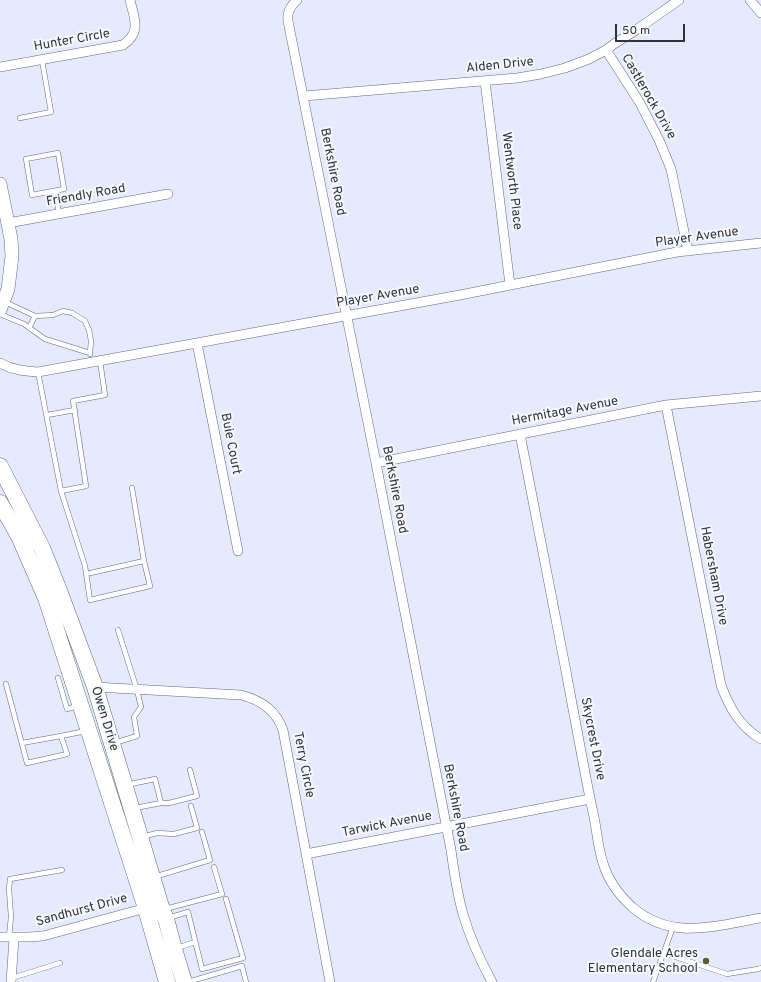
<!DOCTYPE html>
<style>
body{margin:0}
#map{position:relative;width:761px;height:982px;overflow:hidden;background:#e5eafe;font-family:Overpass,sans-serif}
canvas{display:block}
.scale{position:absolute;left:615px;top:24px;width:70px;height:18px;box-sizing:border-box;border:2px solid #30323a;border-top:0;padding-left:5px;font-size:12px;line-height:14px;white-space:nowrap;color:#30323a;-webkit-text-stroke:3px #f7f8fc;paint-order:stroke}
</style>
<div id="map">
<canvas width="761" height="982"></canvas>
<div class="scale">50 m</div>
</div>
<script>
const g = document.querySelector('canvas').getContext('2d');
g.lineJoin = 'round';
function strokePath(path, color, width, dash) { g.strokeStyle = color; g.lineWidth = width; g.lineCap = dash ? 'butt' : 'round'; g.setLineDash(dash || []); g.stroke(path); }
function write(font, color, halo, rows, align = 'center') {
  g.font = font + ' Overpass,sans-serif'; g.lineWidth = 4; g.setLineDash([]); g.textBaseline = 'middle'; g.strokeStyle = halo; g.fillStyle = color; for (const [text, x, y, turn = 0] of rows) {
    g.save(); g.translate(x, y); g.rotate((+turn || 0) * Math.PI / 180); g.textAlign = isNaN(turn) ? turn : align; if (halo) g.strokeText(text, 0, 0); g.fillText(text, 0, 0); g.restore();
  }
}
const service = new Path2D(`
 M20,118L51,112L42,60
 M58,153L64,189L32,195L26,159Z
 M55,191L59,214
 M5,302L35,316L53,315L63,311L72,313L85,321L89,330L91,341L90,353
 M0,314L24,324L45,339L90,353V354
 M29,328L35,316
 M38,372L61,491L85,566L90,600L150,586L144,561L86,574
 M47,415L75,410
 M132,488L144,561
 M61,491L86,486L73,401L105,395L100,361
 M58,678L67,709L77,706
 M6,684L27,763L67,754L61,736L86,731
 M22,743L61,736
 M114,743L137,736L134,717L141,707L137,690L118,630
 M126,785L155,779L161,803L135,808
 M161,803H169L197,796L190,770
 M142,837L157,833L174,834L197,828L191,806
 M154,877L210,860L202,832
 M165,909L222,894L214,867
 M168,918L188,912L202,969L243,958L226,899
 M9,937L11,917L9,889L10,879L62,870
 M177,948L195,942
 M664,953L727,974L758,969L761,968
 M12,978L60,963
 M188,982L242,966L246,982
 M653,982L673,927`);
const minor = new Path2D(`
 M297,0C290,7 287,12 288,21L376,463L451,850C454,872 457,893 463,914C470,938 480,960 492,982
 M750,0L761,13
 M606,50L640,103L659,140L671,169L688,251
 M0,67L123,45C142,32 134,18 130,0
 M485,81L510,285
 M304,96L517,78L541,74L565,68L589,59L606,50L614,44L636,30L679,0
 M8,223L168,194
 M197,343L238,551
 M0,363C12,370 25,371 38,372L460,295L677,252L761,243
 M666,405L721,685C729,707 740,727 761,739
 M520,434C538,525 556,617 573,709C580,745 586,781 594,817C597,832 598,848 603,863C608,880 619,895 632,907C671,941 715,926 761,918
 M376,463L666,405L761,396
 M95,687L241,695C261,700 276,710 283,730L330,982
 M306,854L590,799
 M0,937H29L43,936L146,908
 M11,982L14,938`);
const secondary = new Path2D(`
 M0,184L11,239L12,256L8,289L0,310`);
const trunk = new Path2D(`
 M0,466L42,548L58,588L95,687L162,910L166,919L174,949L184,982
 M0,503L19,536L46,598L144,902L167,982`);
strokePath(service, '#636779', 5.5);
strokePath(minor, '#636779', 10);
strokePath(secondary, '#636779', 14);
strokePath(trunk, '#636779', 17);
strokePath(service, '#fff', 4.5);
strokePath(minor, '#fff', 9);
strokePath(secondary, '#fff', 13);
strokePath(trunk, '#fff', 16);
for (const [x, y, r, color] of [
 [706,961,4,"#5a5d2b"]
]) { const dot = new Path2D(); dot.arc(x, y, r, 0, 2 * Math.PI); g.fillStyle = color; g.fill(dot); strokePath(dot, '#f7f8fc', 1.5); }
write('13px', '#30323a', '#f7f8fc', [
 ["Hunter Circle",72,41,-10],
 ["Alden Drive",500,66,-6],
 ["Castlerock Drive",648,97,60],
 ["Berkshire Road",332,172,79],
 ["Wentworth Place",511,181,83],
 ["Friendly Road",86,196,-10],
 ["Player Avenue",697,238,-8],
 ["Player Avenue",378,297,-10],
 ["Hermitage Avenue",565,412,-11],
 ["Buie Court",230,444,79],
 ["Berkshire Road",394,490,79],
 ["Habersham Drive",713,576,79],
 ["Owen Drive",104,719,73],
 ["Skycrest Drive",592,739,79],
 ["Terry Circle",303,765,79],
 ["Berkshire Road",455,808,79],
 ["Tarwick Avenue",387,825,-11],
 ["Sandhurst Drive",82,911,-15]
]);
write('13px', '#30323a', '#f7f8fc', [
 ["Glendale Acres",698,954],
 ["Elementary School",698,969]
], 'right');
</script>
